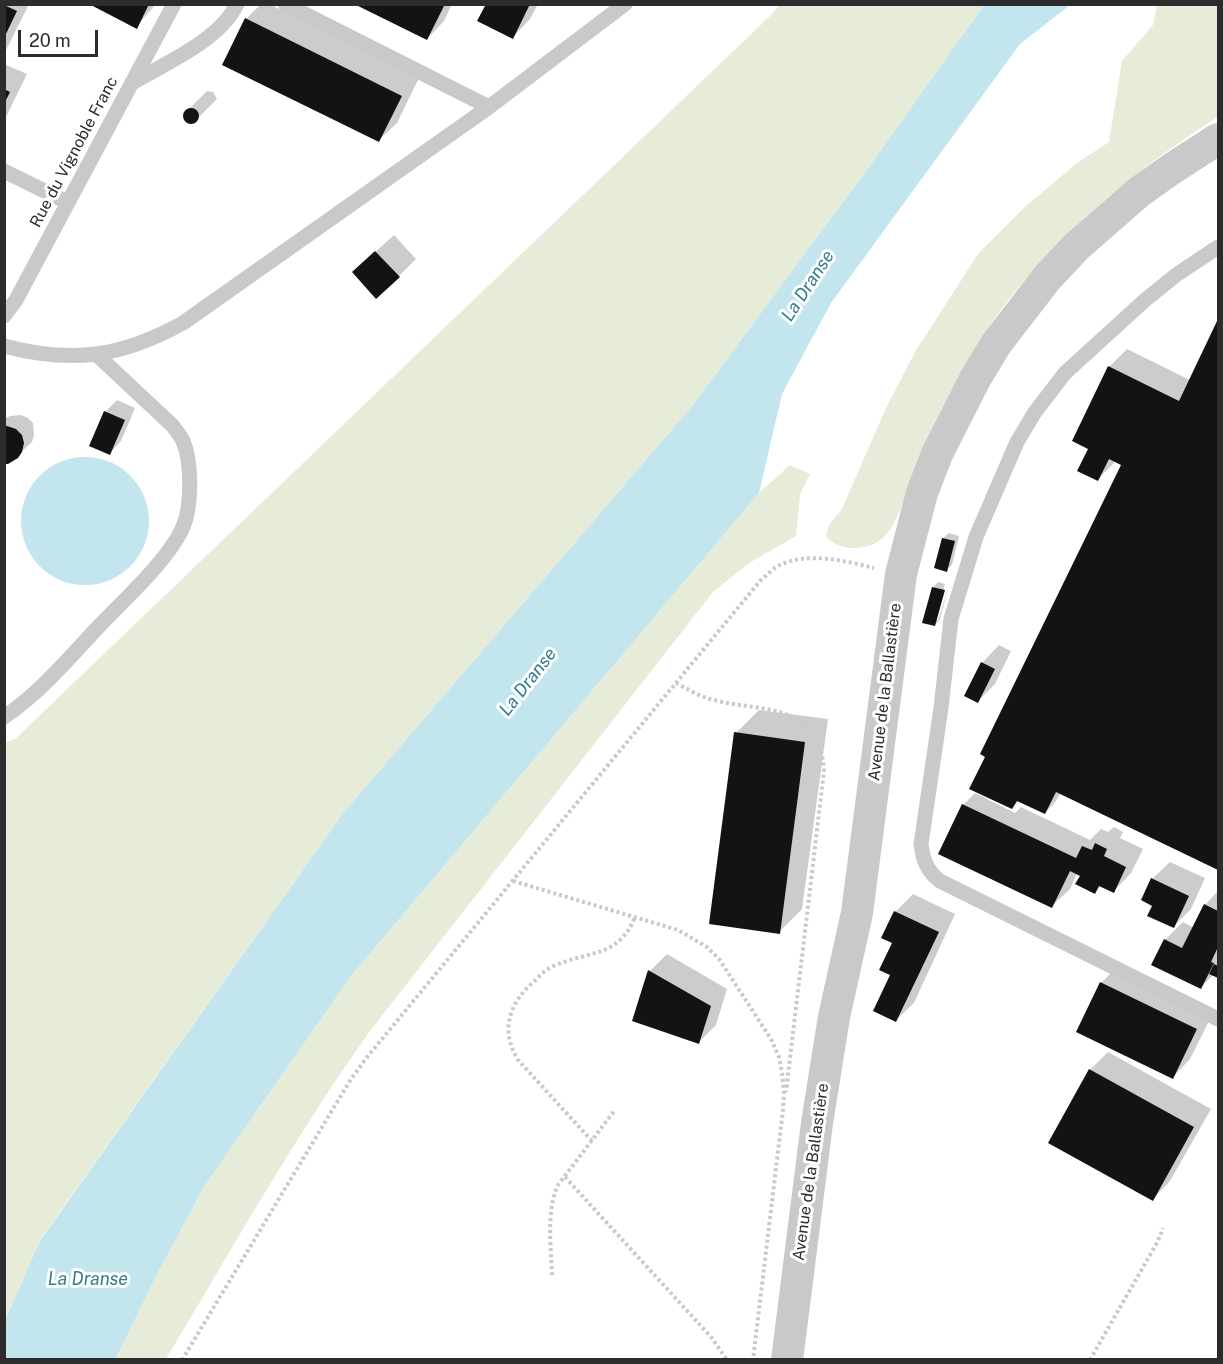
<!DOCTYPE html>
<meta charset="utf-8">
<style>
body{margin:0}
#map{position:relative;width:1223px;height:1364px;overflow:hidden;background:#fff;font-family:"Public Sans",sans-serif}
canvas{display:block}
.frame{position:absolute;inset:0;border:6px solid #2c2c2c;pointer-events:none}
.scale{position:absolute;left:18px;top:30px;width:80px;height:27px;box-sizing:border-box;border:3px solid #2c2c2c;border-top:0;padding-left:8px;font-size:18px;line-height:21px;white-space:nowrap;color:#2c2c2c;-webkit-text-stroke:4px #fff;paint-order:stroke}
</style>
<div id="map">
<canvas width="1223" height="1364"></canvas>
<div class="frame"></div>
<div class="scale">20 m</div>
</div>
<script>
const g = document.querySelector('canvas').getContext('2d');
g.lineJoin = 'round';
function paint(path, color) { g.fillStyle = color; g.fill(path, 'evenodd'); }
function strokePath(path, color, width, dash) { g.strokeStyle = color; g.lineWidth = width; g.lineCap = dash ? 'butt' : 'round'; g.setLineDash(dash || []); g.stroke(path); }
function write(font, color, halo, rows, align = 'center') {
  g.font = font + ' "Public Sans",sans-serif'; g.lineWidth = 6; g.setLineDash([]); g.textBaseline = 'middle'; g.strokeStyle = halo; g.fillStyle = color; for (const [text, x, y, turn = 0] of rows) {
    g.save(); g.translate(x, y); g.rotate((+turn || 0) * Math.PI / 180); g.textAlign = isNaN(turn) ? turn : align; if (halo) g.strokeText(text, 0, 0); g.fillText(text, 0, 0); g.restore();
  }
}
paint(new Path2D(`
 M779,5H984L864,174L692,406L344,812L39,1241L5,1321V743L15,739L771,15Z
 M1157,5H1218V117C1125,175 1021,265 967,362C950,391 934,424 920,455C911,477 900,523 883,538C867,551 840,553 826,536L830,523L841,511L886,408L915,352L978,254L1025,207L1077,163L1109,142L1122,61L1153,25Z
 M790,465L810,474L800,495L796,536L749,563L713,592L370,1031C295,1136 232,1249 166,1359L116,1360L156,1276L205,1185L351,976L759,493Z`), '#e6ecd8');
paint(new Path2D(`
 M984,5H1070L1020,44L831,303L782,394L759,493L351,976L205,1185L156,1276L116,1359H5V1321L39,1242L344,812L692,406L864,174Z
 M21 521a64 64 0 1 1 128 0a64 64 0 1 1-128 0Z`), '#c2e5ee');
paint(new Path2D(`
 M4,4H29L4,54Z
 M92,4H156L136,27Z
 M261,4H269L419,78L397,123L379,140L246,19Z
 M358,4H452L444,21L427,39Z
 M487,4H538L530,19L513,37Z
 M4,64L27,74L4,121Z
 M207,91L213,92L217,99L193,123L187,122L184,118L186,112Z
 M394,235L416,259L399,276L372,255Z
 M1218,322V869L1061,792L1056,801L1045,813L1019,800L1012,808L1123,464L1116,461L1098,479L1090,448L1109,367L1127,349L1190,380Z
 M117,400L135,408L121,441L110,453L105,412Z
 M21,415L28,418L33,423L34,435L32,442L14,459L4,462V419L10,416Z
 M949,533L959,536L952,565L946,570L943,538Z
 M938,582L945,584L935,620H938L949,585L940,619L935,625L933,588Z
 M999,645L1011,651L995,684L978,701L982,663Z
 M759,710L828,719L802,909L779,932L736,733Z
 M975,793L1015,813L1021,807L1090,840L1101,829L1108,832L1114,827L1123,832L1120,838L1143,849L1131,873L1114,891L1102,885L1095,892L1082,875L1077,873L1070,889L1052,906L963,805Z
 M1170,862L1205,878L1191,909L1174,926L1152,879Z
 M1218,891V976L1214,974L1201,987L1165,940L1183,922L1194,928L1205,905Z
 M913,894L955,914L914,1003L896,1020L894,942L883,937L895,912Z
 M667,954L727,989L716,1025L699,1042L650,971Z
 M1119,965L1214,1011L1190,1059L1173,1077L1101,983Z
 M1108,1052L1211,1109L1170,1181L1153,1199L1050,1142L1090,1070Z`), '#0003');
paint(new Path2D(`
 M89,4H149L137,29Z
 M354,4H445L427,40Z
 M486,4H530L513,39L477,21Z
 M4,5L17,11L4,38Z
 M245,18L402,96L379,142L222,65Z
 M4,89L10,92L4,104Z
 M183 116a8 8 0 1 1 16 0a8 8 0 1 1-16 0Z
 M375,251L400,277L376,299L352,272Z
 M1218,319V870L1056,792L1045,814L1017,801L1012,809L969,789L985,757L980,754L1121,465L1109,459L1098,481L1077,471L1088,449L1072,441L1108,366L1179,401Z
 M104,411L125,420L110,455L89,446Z
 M4,425L16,429L22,435L24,443L22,452L18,458L8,464H4Z
 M942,538L955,541L947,572L934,568Z
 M932,587L945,590L935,626L922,623Z
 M981,662L995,669L978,703L964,696Z
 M734,732L805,742L780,934L709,924Z
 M962,804L1076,858L1082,846L1092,850L1095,843L1107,849L1104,856L1126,867L1114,893L1099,886L1095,894L1075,884L1080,876L1070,871L1052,908L938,854Z
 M1151,878L1189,896L1174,928L1147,916L1152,906L1141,900Z
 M1204,904L1218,911V947L1211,962L1214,963L1201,989L1151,965L1164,939L1182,948Z
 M894,911L939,932L896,1022L873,1011L890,975L879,970L892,943L881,938Z
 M1214,964L1218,966V978L1209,974Z
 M648,970L711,1006L699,1044L632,1021Z
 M1100,982L1197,1029L1173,1079L1076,1032Z
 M1089,1069L1194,1127L1153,1201L1048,1143Z`), '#131313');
strokePath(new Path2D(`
 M676,683C688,689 700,697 714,700C764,713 819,701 824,771L786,1092
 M513,881L678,930L707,947L719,959L771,1039L779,1057L782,1073L784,1092L783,1110L753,1360
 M592,1141L518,1060C499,1029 510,1001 537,979C542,973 548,968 556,965C589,951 619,957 635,917
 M565,1177L711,1337L727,1360
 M552,1275C551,1246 546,1212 558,1185L615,1110
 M182,1360L351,1079L368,1056L760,581C767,575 774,567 782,564C810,552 846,561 874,568
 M1090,1360L1158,1241L1163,1228`), '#c9c9c9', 4, [3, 3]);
strokePath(new Path2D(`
 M285,4L489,107
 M132,83C166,63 220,40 237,4
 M4,171L67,202
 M1218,247L1176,275L1144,301L1065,373L1035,412L1017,442L976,537L951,619L941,708L921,844C923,860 927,871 940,881L1218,1019
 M4,316L16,300L174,4
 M4,346C73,364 121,357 183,323L489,107L625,4
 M4,717C41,692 70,657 100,625C125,599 169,559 183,527C192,506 192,462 183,441C181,436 176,431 173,426L97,355`), '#c9c9c9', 15);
strokePath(new Path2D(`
 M787,1360L817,1123L834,1017L857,913L901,574L922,493L937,454L975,379L996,344L1047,278L1076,247L1139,192L1173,168L1218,139`), '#c9c9c9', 32);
write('16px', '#2c2c2c', '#fff', [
 ["Rue du Vignoble Franc",74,152,-62],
 ["Avenue de la Ballastière",885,692,-83],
 ["Avenue de la Ballastière",811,1172,-82]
]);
write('italic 18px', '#327c8e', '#fff', [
 ["La Dranse",808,286,-57],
 ["La Dranse",528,682,-52],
 ["La Dranse",88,1279]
]);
</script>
